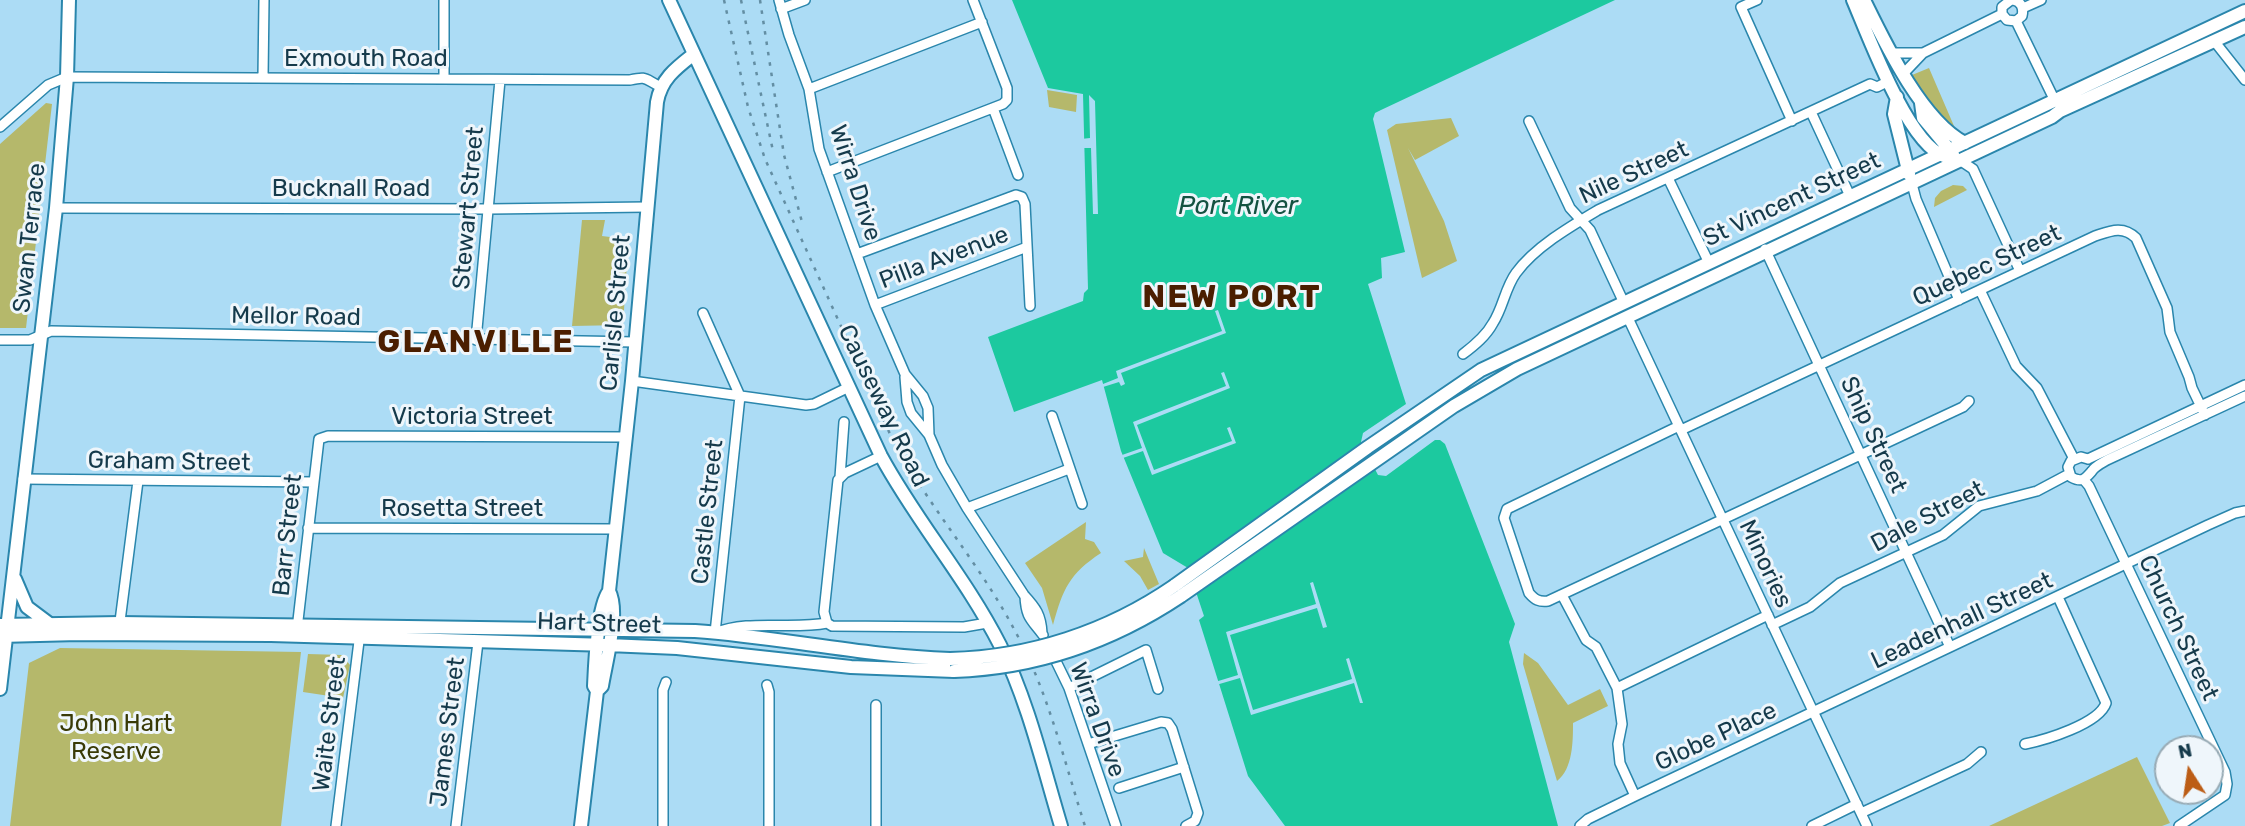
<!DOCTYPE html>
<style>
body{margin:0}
#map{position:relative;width:2245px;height:826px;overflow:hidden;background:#acdcf5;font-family:Rubik,sans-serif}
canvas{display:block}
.north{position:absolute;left:2154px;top:735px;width:70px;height:70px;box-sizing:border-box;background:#eff6fb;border:2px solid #98abb5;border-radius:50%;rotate:348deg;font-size:19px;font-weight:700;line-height:28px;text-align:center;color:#153a4b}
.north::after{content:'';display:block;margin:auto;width:24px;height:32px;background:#bc5d16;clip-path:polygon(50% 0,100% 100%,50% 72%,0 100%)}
</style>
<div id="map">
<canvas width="2245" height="826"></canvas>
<div class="north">N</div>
</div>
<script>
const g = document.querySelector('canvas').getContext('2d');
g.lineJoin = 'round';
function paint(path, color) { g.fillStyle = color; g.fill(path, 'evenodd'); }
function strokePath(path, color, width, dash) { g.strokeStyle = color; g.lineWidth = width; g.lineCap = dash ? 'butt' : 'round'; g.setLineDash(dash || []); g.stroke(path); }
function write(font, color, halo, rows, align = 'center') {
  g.font = font + ' Rubik,sans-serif'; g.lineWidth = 6; g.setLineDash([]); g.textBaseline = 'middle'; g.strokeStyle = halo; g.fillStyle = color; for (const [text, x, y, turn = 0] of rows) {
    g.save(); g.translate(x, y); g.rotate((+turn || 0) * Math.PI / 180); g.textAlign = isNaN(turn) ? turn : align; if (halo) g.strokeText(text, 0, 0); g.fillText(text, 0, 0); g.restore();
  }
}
paint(new Path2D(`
 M1929,68L1957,133L1935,114L1912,75Z
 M1047,90L1077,95L1076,112L1049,107Z
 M46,103L52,104L26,328H0V144Z
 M1451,118L1459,136L1415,160L1408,148L1444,221L1457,261L1422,278L1387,130L1396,124Z
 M1953,185L1963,186L1967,190L1934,207L1935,198L1941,191Z
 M582,220H605L602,236L618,238V246L628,248L623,325L572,326Z
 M1086,522L1085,539L1094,542L1101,553C1069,574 1063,589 1053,625L1042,588L1025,563Z
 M1144,548L1159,584L1148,590L1140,576L1124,561L1143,557Z
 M60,648L301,652L281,826H10L29,663Z
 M1524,653L1538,663L1568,705L1600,689L1608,706L1573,723C1573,741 1573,769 1557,781L1523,664Z
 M308,654L342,655L350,665L343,698L303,692Z
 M2137,757L2170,823L2162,826H1989Z`), '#b5b86b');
paint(new Path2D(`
 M1012,0H1615L1381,110L1375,113L1373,119L1405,252L1381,258L1382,278L1368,284L1406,404L1363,433L1361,442L1378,475L1386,476L1435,440H1440L1445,444L1515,624L1509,642L1558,826H1285L1248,776L1199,620L1204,616L1188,568L1163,553L1121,451L1102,380L1014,412L988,337L1083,301L1084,293L1088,289L1083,94L1048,88Z`), '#1cc99f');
paint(new Path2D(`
 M1089,95L1095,101L1098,214H1093L1091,148H1081V139L1090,138Z
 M1218,310L1226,333L1121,373L1125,384L1121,386L1119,382L1103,387V384L1118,378L1116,371L1222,331L1215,311Z
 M1224,372L1230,388L1137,425L1154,470L1232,441L1227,428L1230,427L1236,443L1152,475L1143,451L1123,458L1122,455L1142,448L1133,422L1226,386L1221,373Z
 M1313,582L1327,627L1323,628L1317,608L1230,635L1253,710L1352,679L1346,659L1349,658L1363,703H1360L1354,683L1251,715L1240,678L1216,685L1215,682L1238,675L1226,632L1316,604L1310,583Z`), '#acdcf5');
const street = new Path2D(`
 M779,0L789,35L809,89L819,149L875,305L905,374L923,396L928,408L929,435
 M1757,0L1741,7L1792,121
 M2011,0L2002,7V14L2007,20L2016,21
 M2013,0C2021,1 2024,8 2022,16L2016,21
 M2023,8L2041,0
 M781,9L805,0
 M2016,21L2055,101
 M2215,42L2245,80
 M1893,53H1923L2002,14
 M1904,73L1923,53
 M263,77L264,0
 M444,79V0
 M809,89L982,22
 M993,108L1018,175
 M1811,112L1850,196
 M1529,121L1570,208L1590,230L1624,303
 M0,127L48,85L67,77L630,80C648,76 644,79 661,87
 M1961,161L1973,169L2020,271
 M827,172L1003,104L1007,100V88L973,0
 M1668,178L1709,263
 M1912,184L1916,199L1959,300
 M56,208L489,209L647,207
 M1765,249L1950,647
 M857,254L1016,195L1022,197L1025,204L1030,306
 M1980,290L2016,366L2037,388L2074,459
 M875,305L1027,247
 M703,313L740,396L715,633C749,619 790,630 827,623L832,626L964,627L987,623
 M1628,318L1867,826
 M0,340H30L51,331L635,342
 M476,340L500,80
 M1463,354C1475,345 1486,336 1493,323C1503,308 1505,288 1516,273C1535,247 1571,226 1598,210L1870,84L1877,87L1889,81
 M905,377L907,402L911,413L929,435L942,465L967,508L1024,595C1036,608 1041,615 1042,633
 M632,381L806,405L814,404L849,387
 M1052,416L1082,504
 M1679,426L1507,509L1504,518L1529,593C1535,600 1539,602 1548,601L1963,407L1969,401
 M1681,430L2095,236C2110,231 2123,225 2136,238L2167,308L2170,332L2189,377L2192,388L2205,415
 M2088,459L2081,457L2071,461L2068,467L2071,477C2082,483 2085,479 2092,471C2095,466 2102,463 2107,460L2245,396
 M2088,459L2245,385
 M840,477L844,422
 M23,479L314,482
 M2084,480L2089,486L2225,772L2227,784L2225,795L2179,826
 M967,508L1069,469
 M308,528L615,529
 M1562,595L1586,640L1596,647L1617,688L1622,724L1618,744L1620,763L1635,796
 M1025,596C1026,618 1031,619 1043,635
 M827,623L824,612L838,480L845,473L881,456
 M1772,625L1810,607L1840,583L1943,535L1979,506L2037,491L2069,474
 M119,629L138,481
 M297,629L319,439L328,436L625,437
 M1051,651L1069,688L1116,826
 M767,685L769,692V826
 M1069,688L1146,650L1158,689
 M1617,688L1768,615
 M1088,744L1161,722L1168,723L1172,729L1198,813L1195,821L1186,826
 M2025,744C2045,740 2099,724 2106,703L2058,597
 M1119,788L1184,767
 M1861,813L1967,764L1981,752
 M336,826L360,633
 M456,826L478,642
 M663,826V690L666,682
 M876,826V705
 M1580,826L1588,819L1635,796L2208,525L2235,513L2245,511
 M1812,826L1857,804`);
const secondary = new Path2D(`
 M669,0L881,456C916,521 966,578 1000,645C1028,701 1043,766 1061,826
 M1853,0C1868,35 1908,144 1944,156
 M1864,0C1885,43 1922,121 1965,143
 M1897,97L1894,114L1909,174
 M1921,103L1923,118L1953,154
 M15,579L27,607L51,625
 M1174,586L1368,447L1481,370L2245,11
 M1181,596L1454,406L1517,369L2052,117L2060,111L2245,27
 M0,625L120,623L695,631C780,637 864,656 950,659
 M0,636L79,634L271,635L608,645L677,648L851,667L954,671
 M0,689L56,208L67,77L69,0
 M597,691L594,686C595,665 597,607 609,591L632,381L657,102C661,79 676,68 694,54
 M581,826L597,691L602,686C606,661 620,612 609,591`);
strokePath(street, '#2a86ac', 12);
strokePath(secondary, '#2a86ac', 16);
strokePath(street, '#fff', 9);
strokePath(secondary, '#fff', 12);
strokePath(new Path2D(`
 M724,0L748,107L765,159L890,434C926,504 979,562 1015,631C1048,691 1064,761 1085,826
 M741,0L773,151
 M760,0L784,155L802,222`), '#638ea3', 2.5, [3.5, 7]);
const secondaryBridge = new Path2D(`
 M950,659C1030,657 1107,632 1174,586
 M954,671C1037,668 1112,642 1181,596`);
strokePath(secondaryBridge, '#2a86ac', 16, []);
strokePath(secondaryBridge, '#fff', 12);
write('24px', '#153a4b', '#eff6fb', [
 ["Exmouth Road",366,59],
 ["Nile Street",1634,173,-25],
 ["Wirra Drive",855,183,72],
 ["Bucknall Road",351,189],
 ["St Vincent Street",1792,200,-25],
 ["Stewart Street",469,208,-85],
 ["Swan Terrace",30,238,-84],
 ["Pilla Avenue",944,258,-21],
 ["Quebec Street",1987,266,-25],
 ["Carlisle Street",616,313,-85],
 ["Mellor Road",296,317,1],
 ["Causeway Road",883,406,64],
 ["Victoria Street",472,417],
 ["Ship Street",1873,435,65],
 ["Graham Street",169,462,1],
 ["Rosetta Street",462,509],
 ["Castle Street",708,512,-84],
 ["Dale Street",1928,517,-28],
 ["Barr Street",288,535,-84],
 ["Minories",1765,564,65],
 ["Leadenhall Street",1962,621,-25],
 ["Hart Street",599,624,2],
 ["Church Street",2178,628,65],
 ["Wirra Drive",1097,720,70],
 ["Waite Street",330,724,-83],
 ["James Street",448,732,-83],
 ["Globe Place",1716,737,-25]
]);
write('24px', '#393a06', '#eff6fb', [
 ["John Hart",116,724],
 ["Reserve",116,752]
]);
write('italic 26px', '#135241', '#eff6fb', [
 ["Port River",1238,206]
]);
g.letterSpacing = '2px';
write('bold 32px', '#4b1e00', '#eff6fb', [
 ["NEW PORT",1232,298],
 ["GLANVILLE",476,343]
]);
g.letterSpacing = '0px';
</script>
